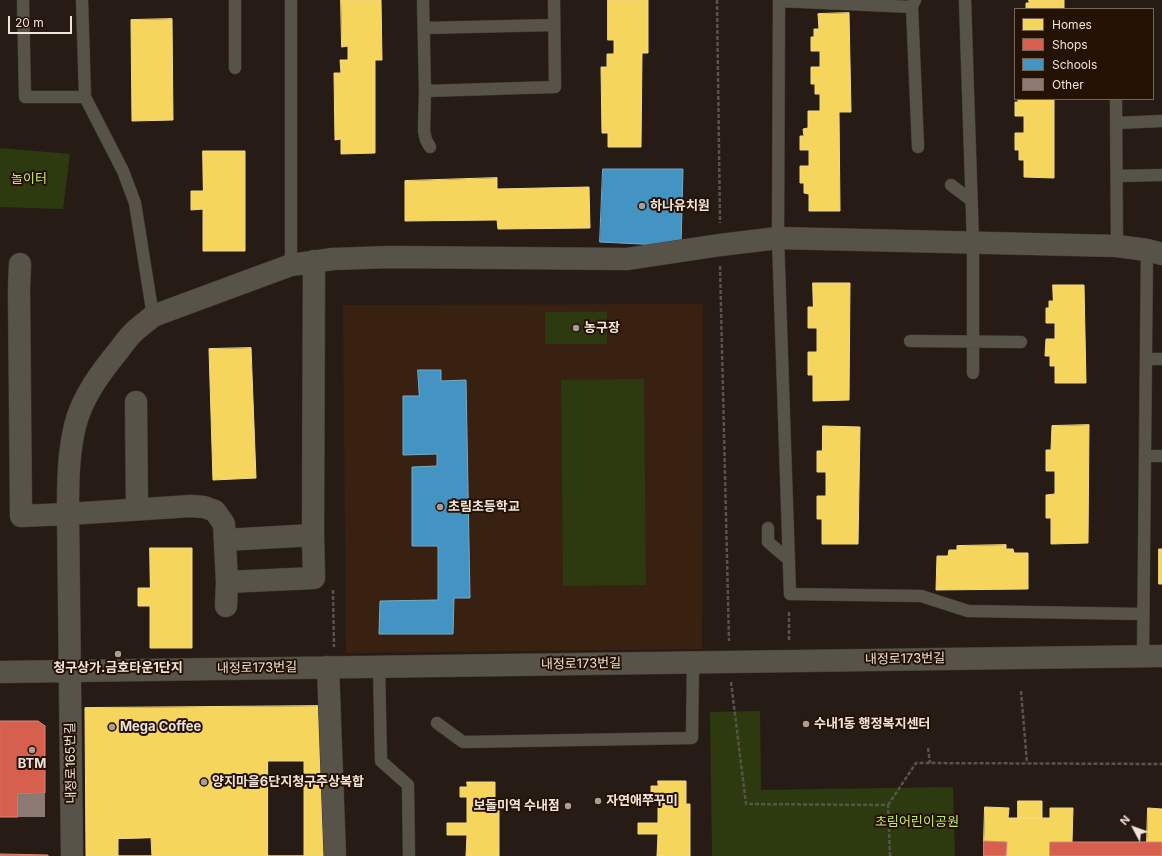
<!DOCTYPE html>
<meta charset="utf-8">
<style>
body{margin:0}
#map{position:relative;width:1162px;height:856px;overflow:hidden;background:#271c15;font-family:Inter,sans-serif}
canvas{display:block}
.legend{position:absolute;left:1014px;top:8px;width:140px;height:92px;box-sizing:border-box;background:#241205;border:1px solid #76665a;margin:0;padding:5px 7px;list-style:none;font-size:12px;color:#f0e3da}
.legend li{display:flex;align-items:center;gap:8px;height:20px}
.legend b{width:20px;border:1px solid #76665a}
.north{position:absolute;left:1114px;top:808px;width:40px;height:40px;-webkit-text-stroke:3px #241205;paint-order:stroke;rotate:311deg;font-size:11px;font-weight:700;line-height:16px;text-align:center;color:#f0e3da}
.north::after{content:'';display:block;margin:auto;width:14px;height:18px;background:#f0e3da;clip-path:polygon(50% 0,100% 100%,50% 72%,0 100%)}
.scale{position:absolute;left:8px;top:16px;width:64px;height:18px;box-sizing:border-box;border:2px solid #f0e3da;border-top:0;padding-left:5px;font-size:12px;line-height:14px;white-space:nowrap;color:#f0e3da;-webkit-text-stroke:3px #241205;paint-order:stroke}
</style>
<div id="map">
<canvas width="1162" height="856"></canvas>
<ul class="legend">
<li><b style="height:11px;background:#f6d55c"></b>Homes</li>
<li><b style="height:11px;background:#d6604d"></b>Shops</li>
<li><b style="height:11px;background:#4393c3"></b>Schools</li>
<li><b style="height:11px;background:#8d7974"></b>Other</li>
</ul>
<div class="north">N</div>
<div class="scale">20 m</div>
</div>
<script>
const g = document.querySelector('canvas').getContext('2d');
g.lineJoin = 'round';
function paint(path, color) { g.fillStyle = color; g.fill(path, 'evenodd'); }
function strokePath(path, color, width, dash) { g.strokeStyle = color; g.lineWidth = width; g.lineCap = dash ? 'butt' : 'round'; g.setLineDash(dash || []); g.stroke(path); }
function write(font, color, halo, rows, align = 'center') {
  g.font = font + ' Inter,"Noto Sans KR",sans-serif'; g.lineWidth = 4; g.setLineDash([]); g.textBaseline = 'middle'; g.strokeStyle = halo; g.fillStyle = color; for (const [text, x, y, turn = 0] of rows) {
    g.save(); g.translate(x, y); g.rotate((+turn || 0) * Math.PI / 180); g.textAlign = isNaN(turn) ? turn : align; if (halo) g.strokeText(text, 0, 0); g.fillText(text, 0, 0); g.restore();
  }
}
paint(new Path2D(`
 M703,304L702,649L346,653L343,305Z`), '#382111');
paint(new Path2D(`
 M0,148L70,154L63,209L0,207Z
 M545,312H607V344H545Z
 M644,379L646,585L563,586L561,380Z
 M760,711L761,790L953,787L955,856H712L710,712Z`), '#2d390f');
const homes = new Path2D(`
 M341,0H381L382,60H375V153L341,154V139L335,140L334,73H341L340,60H348V46L342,47Z
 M608,0H648V53H642L641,147H608V133H602L601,67H607V54H614V40H608Z
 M1029,0H1064V9H1026V3H1029Z
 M849,13L851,112H839L840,211H809V194L804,193V183H800V166H809V150H800V136H804L803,129L808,128V111H820V94H815V84H811V67H820V51H811V37H814V29H819L818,14Z
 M172,19L173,120L132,121L131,20Z
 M1018,99H1054V178L1024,177V160H1019V150H1015V133H1024V116H1015V102H1018Z
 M203,151H245V251H203V209L191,210V191H203Z
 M497,178V189L589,187L590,228L498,229L497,220L405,221V181Z
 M813,283H850L849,400L813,401V375H808V352H817V328H808V307H813Z
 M1053,285H1084L1086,383H1055V366H1050V356H1045L1046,339H1055V323H1046V308H1049V301H1053Z
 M251,348L256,478L213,480L209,349Z
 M1089,425L1088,543L1051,544V518H1046V495L1055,494V471H1046V450H1051L1052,426Z
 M823,426L860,427L858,544H822V519H817V496H826V472H817V451H822Z
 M1006,545V549H1013L1014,553H1028V589L936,590L937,556H948L949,550H957V546Z
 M150,548H192V648H150V606H138V588H150Z
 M1159,549H1162V584H1159Z
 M323,706L324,856H86L85,708Z
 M268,761H304V856H268Z
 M658,781H686V804H690V856H657L658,834H638V823H658V796H651V786H658Z
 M467,782H495V805H499V856H466L467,835H447V823H467V797H460V787H467Z
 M1018,801H1042V818H1018Z
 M985,807L1009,808L1008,818H1050V808H1073L1072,842H1050V856H1006L1007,842L984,841Z
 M1148,808L1162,809V842H1147Z
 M151,838L152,856H118V839Z`);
paint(homes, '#f6d55c');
strokePath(homes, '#f4d982', 1);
const shops = new Path2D(`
 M0,721H38L45,726V793L18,794V817H0Z
 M984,841L1007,842L1006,856H984Z
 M1050,842H1162V856H1050Z
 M0,854L48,855V856H0Z`);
paint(shops, '#d6604d');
strokePath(shops, '#de8777', 1);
const schools = new Path2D(`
 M603,169H683L681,246L600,242Z
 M418,370H441V381L466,380L470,598H454L453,634H379L380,601L438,600V546H412V467L437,466V454L403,455V396H419Z`);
paint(schools, '#4393c3');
strokePath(schools, '#77abca', 1);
paint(new Path2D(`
 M45,793V817H18V794Z`), '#8d7974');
const service = new Path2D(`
 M23,0L25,97H85
 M82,0L85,97L123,171L135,203L153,316
 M235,0V68
 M423,0L425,91L555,87L554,0
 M915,0L912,7L779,1L778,238L790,594L921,596L968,611L1143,614
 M965,0L973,243V373
 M912,7L918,147
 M424,28L554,25
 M425,91L424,131L426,140L430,147
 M1116,99L1117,246
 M1116,123L1162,121
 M1117,176L1162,175
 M951,185L971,200
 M291,265V0
 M910,341L1021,342
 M1146,359H1162
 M1145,456H1162
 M768,528V542L788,559
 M1143,656L1147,250
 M379,667L381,761L408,785L409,856
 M437,723L463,742L692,738L693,662`);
const minor = new Path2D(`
 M20,264L19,289L21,516L68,514L191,506L204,507L215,511L224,524L227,582L314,578L313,535L314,261
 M136,402L137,509
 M225,540L313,535
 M226,606L227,582
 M328,667L335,856
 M0,672L1162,656
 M72,856L68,514C68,484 68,455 75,426C82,397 101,372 119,350C124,343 130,335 137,329C142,325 148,320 153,316L291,265L333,259L390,257L627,259L720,245L778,238L1117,246L1147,250L1162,254`);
strokePath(service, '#413932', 13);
strokePath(minor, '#413932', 23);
strokePath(new Path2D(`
 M717,0L720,223
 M720,266L729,641
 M333,590L334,647
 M789,640V611
 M731,682L746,804L888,805L890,856
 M1021,691L1027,763
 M928,748L930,763
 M888,805L916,763L1162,764`), '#58534b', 2.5, [4, 2]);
strokePath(service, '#585348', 12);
strokePath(minor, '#585348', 22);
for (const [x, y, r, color] of [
 [642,206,4,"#aa9d95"],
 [576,328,4,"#aa9d95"],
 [440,507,4,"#aa9d95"],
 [118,654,4,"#aa9d95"],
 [806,724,4,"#aa9d95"],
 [112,727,4,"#aa9d95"],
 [32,750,4,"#aa9d95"],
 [204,782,4,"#aa9d95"],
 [598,801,4,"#aa9d95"],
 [568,806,4,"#aa9d95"]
]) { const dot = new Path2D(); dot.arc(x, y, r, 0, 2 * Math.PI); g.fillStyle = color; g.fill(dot); strokePath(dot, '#241205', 1.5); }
write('13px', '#bfe979', '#241205', [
 ["놀이터",29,179],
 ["초림어린이공원",917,822]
]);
write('bold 13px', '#f0e3da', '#241205', [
 ["하나유치원",650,206],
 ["농구장",584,328],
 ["초림초등학교",448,507],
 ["청구상가.금호타운1단지",118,668,"center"],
 ["수내1동 행정복지센터",814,724],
 ["Mega Coffee",120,727],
 ["BTM",32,764,"center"],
 ["양지마을6단지청구주상복합",212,782],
 ["자연애쭈꾸미",606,801],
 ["보돌미역 수내점",560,806,"right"]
], 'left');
write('13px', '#f0e3da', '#241205', [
 ["내정로173번길",905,659,-1],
 ["내정로173번길",581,664,-1],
 ["내정로173번길",257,668,-1],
 ["내정로165번길",71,763,-91]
]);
</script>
